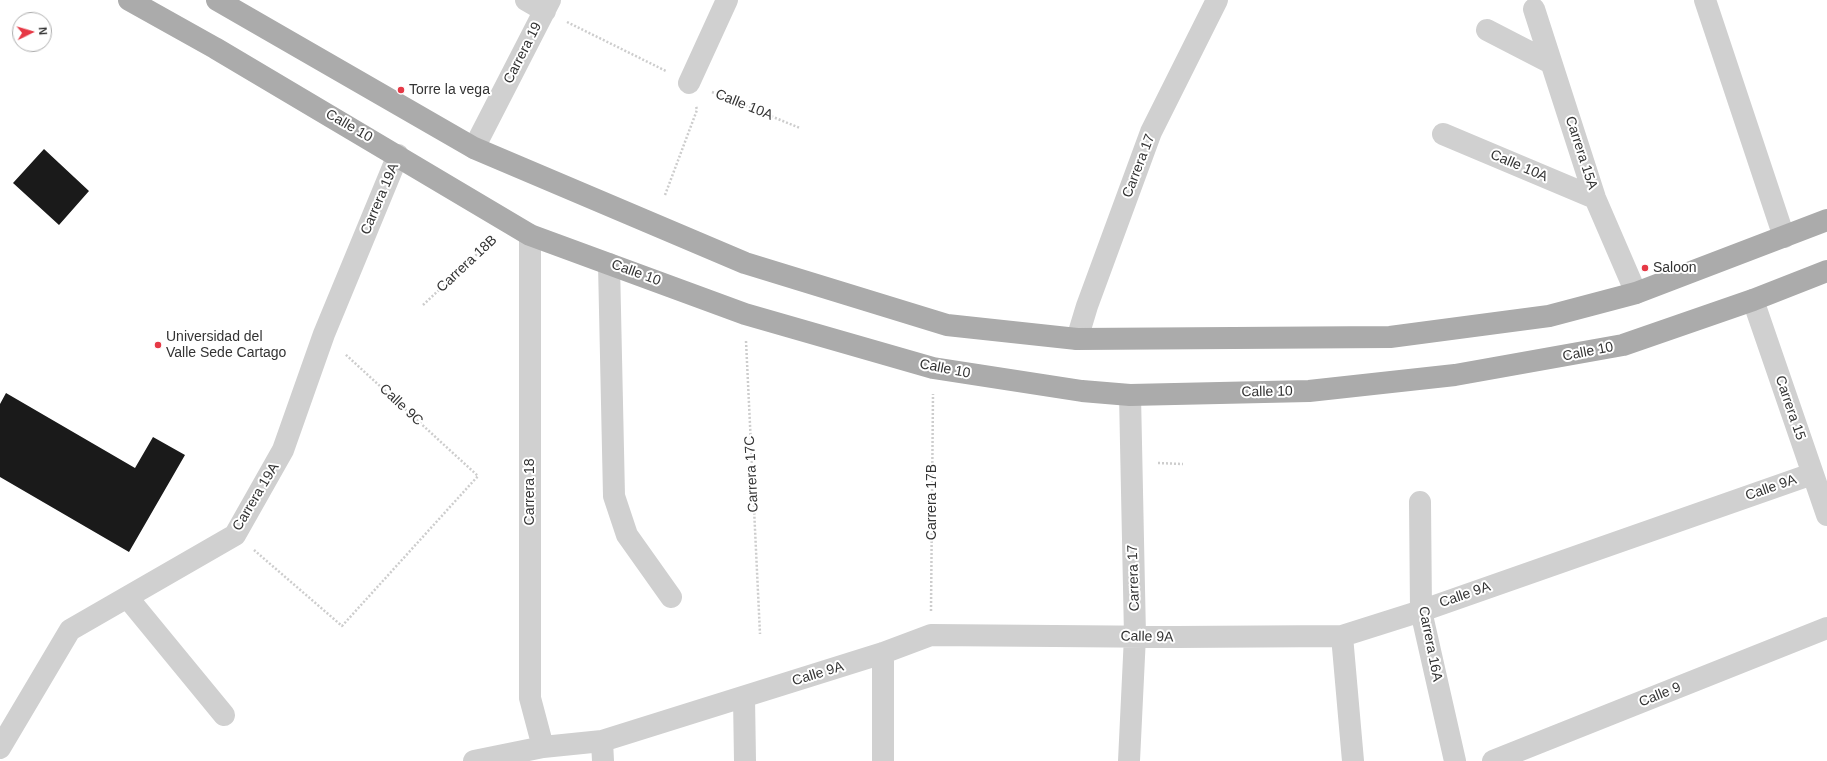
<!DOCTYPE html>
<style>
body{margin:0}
#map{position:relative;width:1827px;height:761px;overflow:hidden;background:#fff;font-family:Arial,sans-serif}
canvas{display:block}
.north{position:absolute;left:12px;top:12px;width:40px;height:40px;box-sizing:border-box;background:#fff;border:1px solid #adadad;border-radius:50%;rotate:85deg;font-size:11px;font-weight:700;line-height:16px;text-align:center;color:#333}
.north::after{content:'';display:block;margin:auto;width:14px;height:18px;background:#e63946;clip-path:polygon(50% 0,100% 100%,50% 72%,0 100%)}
</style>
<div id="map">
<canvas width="1827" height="761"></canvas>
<div class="north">N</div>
</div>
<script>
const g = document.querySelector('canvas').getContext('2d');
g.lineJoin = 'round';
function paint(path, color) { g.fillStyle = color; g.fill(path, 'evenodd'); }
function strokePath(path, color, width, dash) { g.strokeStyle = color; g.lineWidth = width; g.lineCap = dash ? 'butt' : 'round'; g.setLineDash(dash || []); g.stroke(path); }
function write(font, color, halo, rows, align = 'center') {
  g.font = font + ' Arial,sans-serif'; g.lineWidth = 4; g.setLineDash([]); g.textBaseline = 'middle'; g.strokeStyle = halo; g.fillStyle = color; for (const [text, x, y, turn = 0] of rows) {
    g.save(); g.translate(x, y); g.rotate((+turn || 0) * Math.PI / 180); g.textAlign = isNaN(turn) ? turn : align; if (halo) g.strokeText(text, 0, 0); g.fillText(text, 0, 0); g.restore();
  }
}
paint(new Path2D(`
 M44,149L89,191L59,225L13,183Z
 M6,393L135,468L153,437L185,455L129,552L0,477V404Z`), '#1a1a1a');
strokePath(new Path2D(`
 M567,22L666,71
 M712,92L800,128
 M665,195L697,110L696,106
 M423,305L491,241
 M746,341L760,634
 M1158,463L1183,464
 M254,550L342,626L478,476L345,354
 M931,611L933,394`), '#cdcdcd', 2.5, [2, 2]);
strokePath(new Path2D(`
 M526,0L545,11
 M1705,0L1784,237
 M1534,9L1595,198L1636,293
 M1487,30L1551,63
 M689,83L727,0
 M1443,134L1595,198
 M474,148L550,0
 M530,235V698L543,747
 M609,264L614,496L627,535L671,597
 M1753,300L1827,515
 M1077,339L1087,306L1151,132L1217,0
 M1420,502L1421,611L1455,761
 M127,597L224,715
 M1342,636L1353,761
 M744,697L745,761
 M602,741L603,761
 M0,748L70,630L235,535L283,450L324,334L398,155
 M474,761L543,747L602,741L883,653L931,635L1176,637L1342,636L1421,611L1812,474
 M883,761V653
 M1129,761L1135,636L1130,395
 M1493,761L1827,628`), '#d0d0d0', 22);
strokePath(new Path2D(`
 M129,0L215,48L530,235L745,314L933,368L1082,391L1130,395L1309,391L1455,375L1623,345L1753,300L1827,271
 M217,0L474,148L745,263L947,325L1077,339L1390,337L1549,316L1636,293L1827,220`), '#ababab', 22);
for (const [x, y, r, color] of [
 [401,90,4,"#e63946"],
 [1645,268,4,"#e63946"],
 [158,345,4,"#e63946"]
]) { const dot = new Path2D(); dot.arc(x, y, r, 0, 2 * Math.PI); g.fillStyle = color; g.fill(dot); strokePath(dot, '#fff', 1.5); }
write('14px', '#333', '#fff', [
 ["Carrera 19",523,53,-63],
 ["Calle 10A",744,105,22],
 ["Calle 10",349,126,30],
 ["Carrera 15A",1581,153,72],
 ["Carrera 17",1139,166,-69],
 ["Calle 10A",1519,166,23],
 ["Carrera 19A",380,199,-67],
 ["Carrera 18B",467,264,-43],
 ["Calle 10",636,273,20],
 ["Calle 10",1588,352,-11],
 ["Calle 10",945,369,11],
 ["Calle 10",1267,392,-1],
 ["Calle 9C",401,405,43],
 ["Carrera 15",1790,408,71],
 ["Carrera 17C",752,474,-93],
 ["Calle 9A",1771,488,-19],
 ["Carrera 18",530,492,-90],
 ["Carrera 19A",256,497,-59],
 ["Carrera 17B",932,502,-90],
 ["Carrera 17",1134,578,-92],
 ["Calle 9A",1465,595,-19],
 ["Calle 9A",1147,637,1],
 ["Carrera 16A",1430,644,79],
 ["Calle 9A",818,674,-17],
 ["Calle 9",1660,695,-22]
]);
write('14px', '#333', '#fff', [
 ["Torre la vega",409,90],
 ["Saloon",1653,268],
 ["Universidad del",166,337],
 ["Valle Sede Cartago",166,353]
], 'left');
</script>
